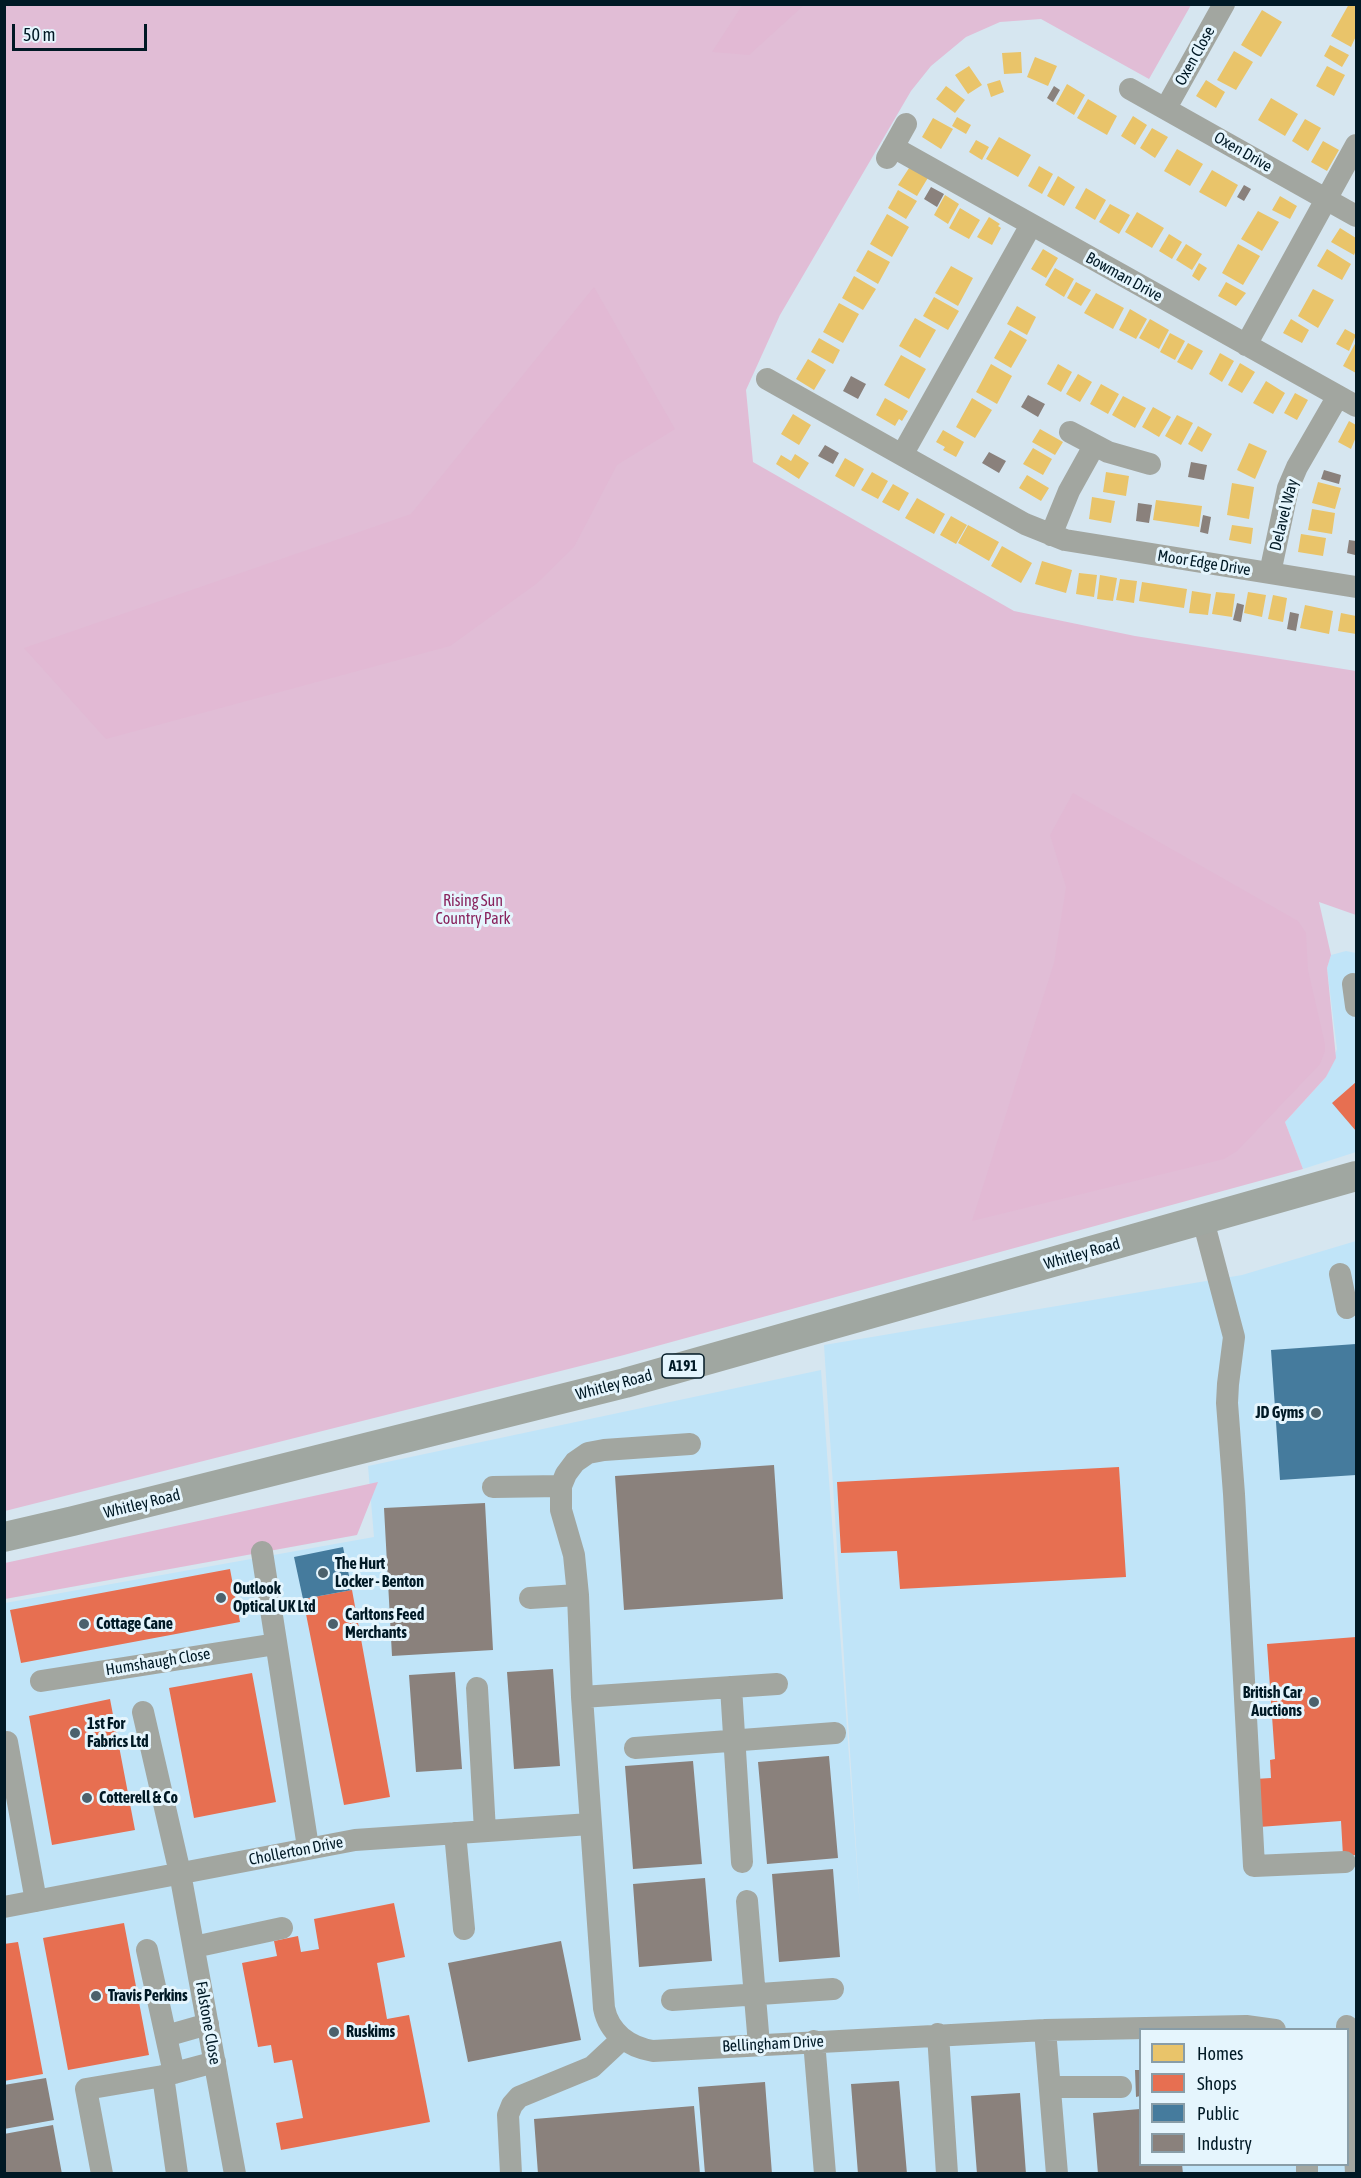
<!DOCTYPE html>
<style>
body{margin:0}
#map{position:relative;width:1361px;height:2178px;overflow:hidden;background:#d6e6f0;font-family:"Asap Condensed",sans-serif}
canvas{display:block}
.frame{position:absolute;inset:0;border:6px solid #001925;pointer-events:none}
.legend{position:absolute;left:1139px;top:2028px;width:210px;height:138px;box-sizing:border-box;background:#e5f5fd;border:2px solid #899da7;margin:0;padding:8px 10px;list-style:none;font-size:18px;color:#001925}
.legend li{display:flex;align-items:center;gap:12px;height:30px}
.legend b{width:30px;border:2px solid #899da7}
.scale{position:absolute;left:12px;top:24px;width:135px;height:27px;box-sizing:border-box;border:3px solid #001925;border-top:0;padding-left:8px;font-size:18px;line-height:21px;white-space:nowrap;color:#001925;-webkit-text-stroke:4px #e5f5fd;paint-order:stroke}
</style>
<div id="map">
<canvas width="1361" height="2178"></canvas>
<div class="frame"></div>
<ul class="legend">
<li><b style="height:16px;background:#e9c46a"></b>Homes</li>
<li><b style="height:16px;background:#e76f51"></b>Shops</li>
<li><b style="height:16px;background:#457b9d"></b>Public</li>
<li><b style="height:16px;background:#8a817c"></b>Industry</li>
</ul>
<div class="scale">50 m</div>
</div>
<script>
const g = document.querySelector('canvas').getContext('2d');
g.lineJoin = 'round';
function paint(path, color) { g.fillStyle = color; g.fill(path, 'evenodd'); }
function strokePath(path, color, width, dash) { g.strokeStyle = color; g.lineWidth = width; g.lineCap = dash ? 'butt' : 'round'; g.setLineDash(dash || []); g.stroke(path); }
function write(font, color, halo, rows, align = 'center') {
  g.font = font + ' "Asap Condensed",sans-serif'; g.lineWidth = 6; g.setLineDash([]); g.textBaseline = 'middle'; g.strokeStyle = halo; g.fillStyle = color; for (const [text, x, y, turn = 0] of rows) {
    g.save(); g.translate(x, y); g.rotate((+turn || 0) * Math.PI / 180); g.textAlign = isNaN(turn) ? turn : align; if (halo) g.strokeText(text, 0, 0); g.fillText(text, 0, 0); g.restore();
  }
}
paint(new Path2D(`
 M1346,951L1356,953V1152L1303,1169L1285,1122L1326,1077L1337,1049L1327,968L1331,955Z
 M1356,1241V2173L5,2174V1603L374,1537L368,1466L821,1370L860,1908L824,1345L1242,1275ZM1140,2030H1348V2164H1140Z`), '#c0e4f8');
paint(new Path2D(`
 M5,5H1191L1149,79L1041,19L1000,22L966,37L931,66L911,91L780,315L746,390L753,462L1014,611L1135,636L1356,671V915L1319,902L1331,955L1327,968L1336,1058L1326,1077L1285,1122L1303,1169L624,1355L5,1511Z`), '#e1bdd6');
paint(new Path2D(`
 M743,4H804V5L749,55L712,52Z
 M594,287L675,429L617,465L574,547L536,584L450,646L106,739L24,648L411,514Z
 M1073,793L1298,921L1306,933L1308,970L1325,1044V1051L1320,1064L1237,1151L1224,1159L972,1221L1054,963L1066,887L1050,835Z
 M378,1482L357,1535L5,1599V1563Z`), '#e2b9d4');
paint(new Path2D(`
 M1349,4L1356,5V36L1351,47L1331,36Z
 M1262,10L1282,22L1261,57L1241,45Z
 M1330,45L1349,55L1342,67L1324,56Z
 M1234,51L1253,62L1236,90L1217,80Z
 M1021,52L1022,73L1004,74L1002,53Z
 M1035,57L1057,66L1048,86L1027,77Z
 M969,66L982,85L968,94L955,75Z
 M1327,66L1345,75L1334,96L1316,86Z
 M1000,80L1004,92L991,97L987,84Z
 M1206,80L1225,92L1216,108L1196,96Z
 M1067,84L1085,95L1074,115L1056,104Z
 M946,86L965,100L955,113L936,99Z
 M1271,98L1298,114L1285,136L1258,120Z
 M1088,99L1117,116L1107,135L1077,118Z
 M1133,116L1147,125L1135,145L1121,136Z
 M957,117L971,125L966,134L952,126Z
 M933,118L953,129L941,149L922,137Z
 M1305,119L1321,128L1308,151L1292,141Z
 M1152,128L1168,137L1155,158L1140,148Z
 M999,137L1031,155L1018,177L986,159Z
 M976,140L989,147L982,160L969,152Z
 M1323,141L1339,150L1327,171L1311,162Z
 M1177,149L1203,164L1190,186L1164,171Z
 M911,165L929,176L917,196L898,185Z
 M1039,166L1053,174L1042,194L1028,186Z
 M1212,170L1238,185L1226,207L1199,192Z
 M1058,176L1075,187L1064,206L1047,196Z
 M1086,188L1106,200L1095,220L1075,208Z
 M898,190L917,201L906,219L888,208Z
 M945,195L959,204L948,224L934,215Z
 M1280,196L1297,206L1290,219L1272,210Z
 M1110,204L1130,215L1119,234L1099,222Z
 M960,208L980,220L969,239L949,228Z
 M1258,211L1279,222L1262,251L1241,239Z
 M1137,212L1164,228L1152,248L1125,232Z
 M887,214L909,227L892,257L870,244Z
 M989,217L1000,224L998,226L1001,228L992,245L977,237Z
 M1340,228L1356,238V250L1354,255L1331,242Z
 M1169,234L1182,242L1172,259L1159,251Z
 M1186,244L1202,254L1192,270L1176,260Z
 M1238,244L1260,256L1243,285L1222,273Z
 M1043,249L1058,258L1046,278L1031,269Z
 M1327,249L1351,264L1342,280L1317,266Z
 M868,250L890,262L878,284L856,271Z
 M1199,263L1207,268L1199,281L1192,276Z
 M951,266L973,278L958,306L935,293Z
 M1055,268L1074,279L1064,297L1045,285Z
 M854,276L876,289L863,310L842,298Z
 M1076,282L1091,290L1081,306L1067,298Z
 M1226,282L1246,293L1236,306L1218,296Z
 M1313,289L1334,300L1318,328L1298,316Z
 M1096,293L1124,308L1113,329L1084,313Z
 M934,297L959,311L948,330L923,316Z
 M839,303L859,314L843,343L823,332Z
 M1017,306L1036,317L1027,335L1007,324Z
 M1130,309L1147,319L1136,339L1119,330Z
 M915,318L936,330L920,358L899,346Z
 M1150,319L1169,330L1159,349L1139,338Z
 M1291,319L1309,330L1302,343L1283,333Z
 M1345,329L1356,335L1349,351L1336,344Z
 M1010,330L1027,340L1011,368L994,358Z
 M1170,333L1185,341L1175,360L1160,352Z
 M819,338L840,350L833,364L811,352Z
 M1356,342V373L1343,366Z
 M1188,343L1203,351L1192,370L1177,362Z
 M1220,353L1234,361L1222,382L1209,374Z
 M901,355L926,369L909,399L884,385Z
 M808,359L826,370L814,390L796,379Z
 M1240,363L1255,372L1242,393L1228,385Z
 M991,364L1012,376L997,404L976,392Z
 M1058,364L1072,372L1061,392L1047,384Z
 M1078,374L1092,382L1080,402L1066,394Z
 M1266,381L1285,393L1273,414L1253,403Z
 M1101,384L1119,394L1108,414L1090,404Z
 M1295,393L1308,400L1297,420L1284,413Z
 M1123,396L1146,408L1135,428L1112,415Z
 M885,398L908,411L902,421L899,419L895,426L876,415Z
 M972,398L992,410L975,438L956,427Z
 M1153,407L1171,417L1159,437L1142,427Z
 M793,414L811,425L799,445L781,434Z
 M1177,415L1193,423L1181,445L1165,436Z
 M1349,421L1356,425V437L1351,449L1338,442Z
 M1198,426L1212,434L1202,452L1188,444Z
 M1040,429L1063,442L1055,455L1032,442Z
 M943,430L964,442L956,457L943,450L945,447L936,442Z
 M1249,443L1267,451L1255,479L1237,470Z
 M1033,448L1052,459L1043,475L1023,464Z
 M795,454L809,463L799,479L776,464L781,455L791,461Z
 M845,458L864,469L854,487L835,476Z
 M872,472L888,481L878,499L861,490Z
 M1106,472L1129,476L1126,496L1103,492Z
 M1027,475L1049,488L1041,501L1019,488Z
 M1318,482L1341,488L1335,509L1312,503Z
 M1232,483L1254,487L1249,519L1227,515Z
 M893,484L909,493L899,511L882,502Z
 M1092,497L1115,501L1111,523L1089,519Z
 M917,498L945,514L934,534L905,518Z
 M1156,500L1202,506L1199,527L1153,520Z
 M1312,509L1335,513L1332,534L1308,530Z
 M951,516L967,525L956,544L940,535Z
 M968,525L999,542L989,561L958,543Z
 M1232,525L1253,528L1251,544L1229,540Z
 M1301,534L1326,538L1323,556L1298,552Z
 M1002,546L1032,563L1021,583L991,566Z
 M1042,561L1072,570L1066,593L1035,584Z
 M1079,573L1097,575L1094,597L1076,594Z
 M1100,575L1117,578L1113,601L1097,599Z
 M1120,579L1137,581L1134,603L1116,600Z
 M1142,582L1187,589L1184,608L1139,601Z
 M1192,591L1211,594L1208,615L1189,613Z
 M1216,592L1235,594L1232,617L1212,614Z
 M1248,592L1266,595L1262,617L1244,613Z
 M1273,595L1287,598L1283,622L1268,619Z
 M1305,605L1333,611L1329,634L1300,628Z
 M1341,613L1356,616V634L1338,631Z`), '#e9c46a');
paint(new Path2D(`
 M1356,1082V1131L1332,1103Z
 M1119,1467L1126,1577L900,1589L897,1551L841,1553L837,1482Z
 M230,1569L240,1622L21,1663L10,1610Z
 M352,1590L390,1797L344,1805L303,1599Z
 M1356,1637V1855L1343,1856L1341,1821L1259,1827L1255,1779L1271,1778L1270,1760L1275,1759L1267,1644Z
 M252,1673L276,1802L194,1818L169,1688Z
 M110,1699L135,1830L52,1845L29,1716Z
 M394,1903L405,1957L377,1963L387,2019L409,2015L430,2122L281,2150L276,2123L303,2118L292,2060L274,2063L271,2045L258,2047L242,1963L277,1956L274,1941L298,1936L301,1952L319,1949L314,1919Z
 M124,1923L149,2055L68,2070L43,1938Z
 M18,1942L43,2074L4,2081V1944Z`), '#e76f51');
paint(new Path2D(`
 M1356,1344V1475L1280,1480L1271,1350Z
 M343,1547L352,1590L303,1599L294,1557Z`), '#457b9d');
paint(new Path2D(`
 M1054,86L1060,90L1053,102L1047,98Z
 M1244,185L1251,189L1244,201L1237,197Z
 M931,187L944,194L937,207L924,199Z
 M851,376L866,384L858,399L843,391Z
 M1028,395L1045,404L1038,417L1021,407Z
 M825,445L839,453L833,464L818,456Z
 M989,452L1006,461L999,473L982,463Z
 M1191,462L1207,465L1204,480L1188,477Z
 M1324,470L1341,475L1339,484L1321,479Z
 M1138,503L1152,505L1149,523L1136,521Z
 M1203,515L1211,517L1208,534L1200,532Z
 M1349,540L1356,541L1355,555L1347,553Z
 M1237,603L1244,605L1241,622L1233,620Z
 M1290,612L1299,614L1296,631L1287,629Z
 M774,1465L783,1599L624,1610L615,1476Z
 M485,1503L493,1650L392,1656L384,1508Z
 M553,1669L560,1766L514,1769L507,1672Z
 M455,1672L462,1769L416,1772L409,1675Z
 M829,1756L838,1858L767,1864L758,1762Z
 M693,1761L702,1864L633,1869L625,1766Z
 M833,1869L840,1957L779,1962L772,1874Z
 M705,1878L712,1961L639,1967L633,1884Z
 M561,1941L581,2040L468,2062L448,1963Z
 M1135,2070H1140V2096L1136,2097Z
 M46,2078L54,2120L4,2129V2085Z
 M899,2081L907,2174H858L851,2084Z
 M765,2082L772,2174H705L698,2087Z
 M1020,2093L1026,2174H977L971,2096Z
 M694,2106L700,2174H538L534,2119Z
 M1140,2109V2164H1182L1183,2174H1098L1093,2113Z
 M53,2125L62,2174H4V2134Z`), '#8a817c');
strokePath(new Path2D(`
 M1130,89L1356,216
 M1166,108L1224,4
 M893,147L1356,406
 M887,158L906,124
 M1031,225L902,455L1025,524L1065,540L1356,587
 M1246,345L1356,145
 M767,379L902,455
 M1070,432L1108,452L1150,464
 M1051,535L1069,491L1094,446
 M1270,573L1288,488L1297,467L1338,396
 M1356,985L1353,984L1356,1006
 M1203,1220L1234,1337L1228,1384L1227,1403L1234,1494L1254,1866L1345,1862
 M1340,1274L1347,1308
 M690,1444L604,1450L588,1453L575,1462L566,1474L561,1486V1510L574,1555L578,1595L582,1697L604,2008C609,2033 629,2047 653,2051L1045,2030L1246,2026L1275,2030
 M493,1487L561,1486
 M262,1552L308,1847
 M530,1598L578,1595
 M41,1681L276,1644
 M731,1687L742,1862
 M477,1688L485,1831
 M582,1697L777,1684
 M143,1712L180,1873L235,2174
 M7,1742L36,1901
 M635,1748L835,1733
 M455,1833L464,1929
 M747,1901L759,2045
 M4,1907L355,1840L590,1824
 M194,1947L282,1928
 M147,1950L174,2073
 M672,2000L833,1989
 M1347,2026L1354,2132H1348
 M1045,2030L1057,2174
 M938,2034L947,2174
 M166,2036L208,2024
 M814,2041L825,2174
 M163,2076L177,2174
 M1050,2087H1121
 M1354,2132L1356,2174
 M1307,2164V2174
 M102,2174L86,2089L163,2076L215,2062
 M511,2174L508,2115L512,2105L519,2097L592,2067L622,2039`), '#a2a6a0', 22);
strokePath(new Path2D(`
 M4,1537L73,1521L625,1383L1356,1176`), '#a0a7a1', 30);
for (const [x, y, r, color] of [
 [1316,1413,6,"#4b616c"],
 [323,1573,6,"#4b616c"],
 [221,1598,6,"#4b616c"],
 [84,1624,6,"#4b616c"],
 [333,1624,6,"#4b616c"],
 [1314,1702,6,"#4b616c"],
 [75,1733,6,"#4b616c"],
 [87,1798,6,"#4b616c"],
 [96,1996,6,"#4b616c"],
 [334,2032,6,"#4b616c"]
]) { const dot = new Path2D(); dot.arc(x, y, r, 0, 2 * Math.PI); g.fillStyle = color; g.fill(dot); strokePath(dot, '#e5f5fd', 2); }
for (const [x, y, w] of [
 [683,1366,42]
]) { const box = new Path2D(); box.roundRect(x - w / 2, y - 12, w, 24, 4.5); g.fillStyle = '#e5f5fd'; g.fill(box); strokePath(box, '#001925', 1.5); }
write('bold 15px', '#001925', null, [
 ["A191",683,1366]
]);
write('16px', '#001925', '#e5f5fd', [
 ["Oxen Close",1195,56,-61],
 ["Oxen Drive",1243,152,30],
 ["Bowman Drive",1124,277,29],
 ["Delavel Way",1284,515,-76],
 ["Moor Edge Drive",1204,563,9],
 ["Whitley Road",1082,1254,-16],
 ["Whitley Road",614,1385,-15],
 ["Whitley Road",142,1504,-14],
 ["Humshaugh Close",158,1662,-9],
 ["Chollerton Drive",296,1851,-11],
 ["Falstone Close",208,2023,80],
 ["Bellingham Drive",773,2044,-3]
]);
write('16px', '#88235d', '#e5f5fd', [
 ["Rising Sun",473,901],
 ["Country Park",473,919]
]);
write('bold 16px', '#001925', '#e5f5fd', [
 ["JD Gyms",1304,1413,"right"],
 ["The Hurt",335,1564],
 ["Locker - Benton",335,1582],
 ["Outlook",233,1589],
 ["Optical UK Ltd",233,1607],
 ["Carltons Feed",345,1615],
 ["Merchants",345,1633],
 ["Cottage Cane",96,1624],
 ["British Car",1302,1693,"right"],
 ["Auctions",1302,1711,"right"],
 ["1st For",87,1724],
 ["Fabrics Ltd",87,1742],
 ["Cotterell & Co",99,1798],
 ["Travis Perkins",108,1996],
 ["Ruskims",346,2032]
], 'left');
</script>
